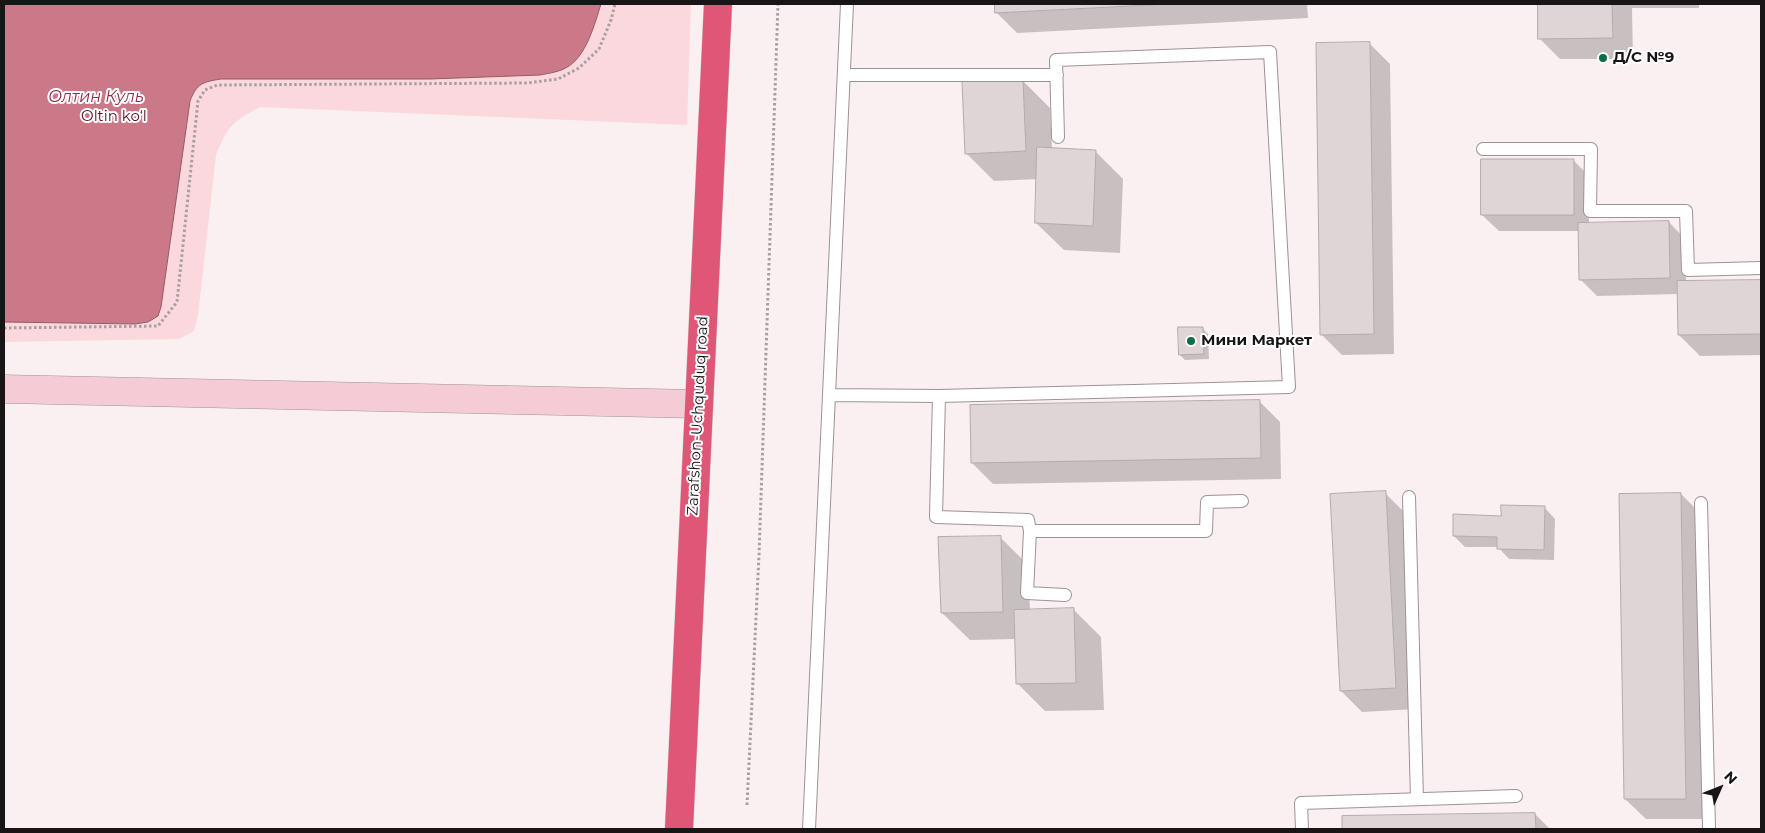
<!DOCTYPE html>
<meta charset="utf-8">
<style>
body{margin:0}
#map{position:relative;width:1765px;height:833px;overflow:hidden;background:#faf0f1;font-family:Montserrat,sans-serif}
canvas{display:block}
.frame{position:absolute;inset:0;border:5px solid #191516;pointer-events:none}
.north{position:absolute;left:1695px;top:763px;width:50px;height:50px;-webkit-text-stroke:4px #fff;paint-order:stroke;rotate:46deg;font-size:14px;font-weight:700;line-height:20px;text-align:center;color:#191516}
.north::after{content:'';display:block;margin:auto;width:18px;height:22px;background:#191516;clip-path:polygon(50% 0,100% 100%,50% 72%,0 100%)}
</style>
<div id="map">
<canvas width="1765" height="833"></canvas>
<div class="frame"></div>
<div class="north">N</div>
</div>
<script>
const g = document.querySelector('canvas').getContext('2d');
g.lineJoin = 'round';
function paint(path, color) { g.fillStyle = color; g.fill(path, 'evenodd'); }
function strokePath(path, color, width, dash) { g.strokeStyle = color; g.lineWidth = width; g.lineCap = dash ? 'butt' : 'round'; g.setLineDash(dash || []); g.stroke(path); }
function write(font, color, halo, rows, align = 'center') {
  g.font = font + ' Montserrat,sans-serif'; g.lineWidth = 4; g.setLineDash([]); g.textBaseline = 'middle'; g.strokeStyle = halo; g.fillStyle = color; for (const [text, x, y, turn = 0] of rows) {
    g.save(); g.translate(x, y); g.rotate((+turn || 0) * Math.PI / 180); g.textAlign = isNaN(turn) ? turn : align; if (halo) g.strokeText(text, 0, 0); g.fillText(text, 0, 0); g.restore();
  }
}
paint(new Path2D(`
 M4,4H691L687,125L260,107C233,121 227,127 216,155L198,315L194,331L179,339L4,342Z`), '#fad8dd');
const water = new Path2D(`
 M4,4H601C595,23 587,54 569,66C560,72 550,73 540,75L430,79H221C203,82 197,83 190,101L161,307L158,316L148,322L135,324L4,322Z`);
paint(water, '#cb7988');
strokePath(water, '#965b66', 1);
paint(new Path2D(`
 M996,4H1307L1308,18L1017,33L996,12Z
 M1539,4H1699V8H1632L1633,59H1560L1539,38Z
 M1369,43L1390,64L1394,354L1342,355L1321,334Z
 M1022,80L1050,108L1052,149L1095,151L1123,179L1120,253L1064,250L1036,223L1038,179L994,181L966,153Z
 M1573,160L1589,176V224L1669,222L1685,239L1686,282H1761V355L1700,356L1679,335V294L1597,296L1580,279L1579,231H1499L1482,215Z
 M1202,328L1208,334L1209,359L1185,360L1180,355Z
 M1259,401L1280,422L1281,479L993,484L972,463Z
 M1385,493L1406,514L1416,709L1362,712L1341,691Z
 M1681,494L1702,515L1706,819H1646L1625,799Z
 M1544,507L1555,519L1554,560L1509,559L1498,547H1465L1454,536L1502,517Z
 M1000,537L1028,565L1030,610L1073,609L1101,637L1104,710L1045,711L1018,684L1016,639L970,640L942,613Z
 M1535,814L1550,829H1343V817Z`), '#0003');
const building = new Path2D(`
 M995,4H1169L995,13Z
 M1538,4H1612L1613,38L1538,39Z
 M1370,42L1374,334L1320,335L1316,43Z
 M1023,79L1026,151L965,154L962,82Z
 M1037,147L1096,150L1093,226L1035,223Z
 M1481,159H1574V215H1481Z
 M1669,221L1670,278L1579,280L1578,223Z
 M1761,280V334L1678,335L1677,281Z
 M1178,327H1203L1204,354L1179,355Z
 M1260,400L1261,458L971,463L970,405Z
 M1386,491L1396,688L1340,691L1330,494Z
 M1681,493L1686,799H1624L1619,494Z
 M1501,505L1545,506L1544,550L1497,549V537L1453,536V514L1501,516Z
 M1001,536L1003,612L941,613L938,537Z
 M1074,608L1076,683L1016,684L1014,610Z
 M1535,813L1536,829H1342V816Z`);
paint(building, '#dfd5d6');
strokePath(building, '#b3aaab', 1);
const lane = new Path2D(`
 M844,75H1057
 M1483,149H1591L1590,211H1686L1688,270L1761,268
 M829,395L939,396L1289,387L1270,52L1056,60L1058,137
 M939,396L936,517L1028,520L1030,531
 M1409,497L1417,799
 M1701,503L1709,829
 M1065,595L1027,593L1030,531H1206L1207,502L1242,501
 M809,829L847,4
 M1302,829L1301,803L1516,796`);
const secondary = new Path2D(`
 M4,389L698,404`);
const highway = new Path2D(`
 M679,829L718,4`);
strokePath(lane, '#9c9394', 14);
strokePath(secondary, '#9c9394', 29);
strokePath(highway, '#d1d0d0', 29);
strokePath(new Path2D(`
 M4,328L158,326L177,302L198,101L205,90L217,85L527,83L558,79L579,68L599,49L611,20L615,4
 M747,805L759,555L778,4`), '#a79fa0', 3, [2.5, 2.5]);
strokePath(lane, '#fff', 12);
strokePath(secondary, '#f5ccd6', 28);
strokePath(highway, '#df5677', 28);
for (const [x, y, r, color] of [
 [1603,58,5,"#0a6f46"],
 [1191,341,5,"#0a6f46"]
]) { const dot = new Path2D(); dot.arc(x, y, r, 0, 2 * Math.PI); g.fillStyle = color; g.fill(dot); strokePath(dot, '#fff', 2); }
write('bold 15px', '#191516', '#fff', [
 ["Д/С №9",1613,58],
 ["Мини Маркет",1201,341]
], 'left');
write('15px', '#590e25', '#fff', [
 ["Oltin ko‘l",114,117]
]);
write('15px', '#191516', '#fff', [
 ["Zarafshon-Uchquduq road",698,416,-87]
]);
write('italic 16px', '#902d47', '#fff', [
 ["Олтин Куль",96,97]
]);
</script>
